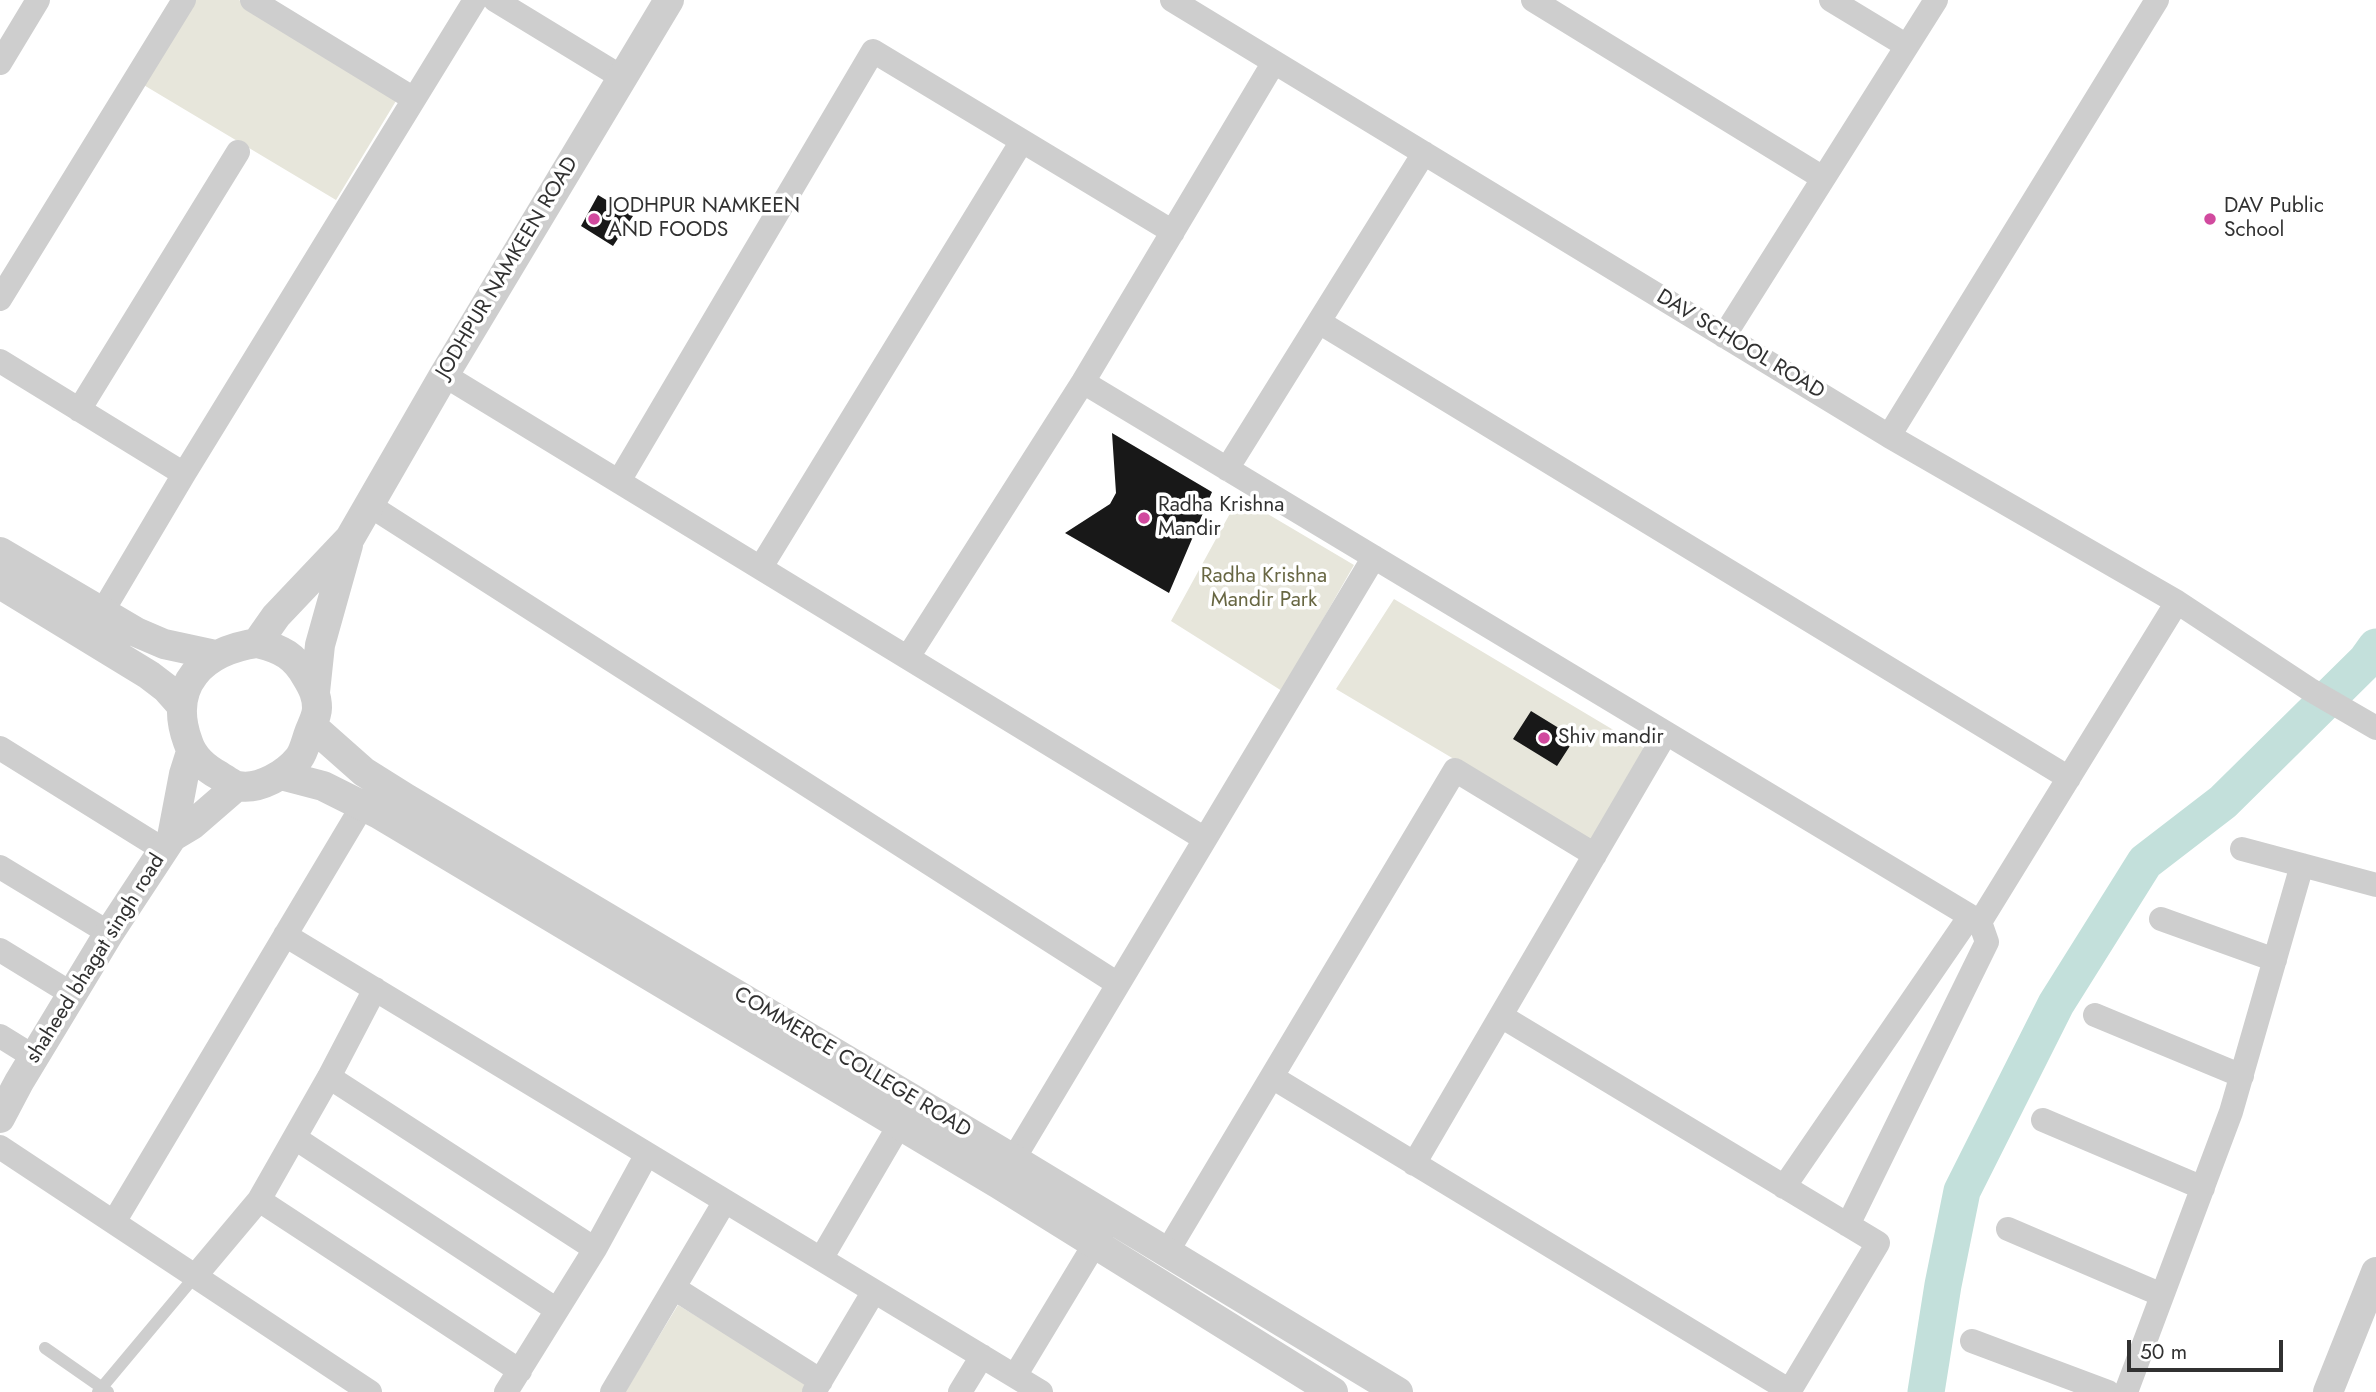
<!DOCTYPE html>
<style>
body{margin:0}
#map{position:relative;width:2376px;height:1392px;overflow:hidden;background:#fff;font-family:Jost,sans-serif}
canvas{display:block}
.scale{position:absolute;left:2127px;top:1340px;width:156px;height:32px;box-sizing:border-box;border:4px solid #313131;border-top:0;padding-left:9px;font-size:21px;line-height:24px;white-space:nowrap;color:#313131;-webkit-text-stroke:5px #fff;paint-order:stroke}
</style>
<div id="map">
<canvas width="2376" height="1392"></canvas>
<div class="scale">50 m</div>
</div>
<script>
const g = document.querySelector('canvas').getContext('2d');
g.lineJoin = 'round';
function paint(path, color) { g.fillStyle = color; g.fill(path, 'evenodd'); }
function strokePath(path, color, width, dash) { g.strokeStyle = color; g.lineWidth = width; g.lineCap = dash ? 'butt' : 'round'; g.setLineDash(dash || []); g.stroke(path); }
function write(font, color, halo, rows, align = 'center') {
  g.font = font + ' Jost,sans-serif'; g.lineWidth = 7; g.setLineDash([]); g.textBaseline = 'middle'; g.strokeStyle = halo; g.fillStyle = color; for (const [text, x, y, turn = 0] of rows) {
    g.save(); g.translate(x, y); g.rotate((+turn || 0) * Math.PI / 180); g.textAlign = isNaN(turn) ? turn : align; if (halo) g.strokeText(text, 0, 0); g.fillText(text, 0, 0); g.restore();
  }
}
paint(new Path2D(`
 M193,0H239L399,96L336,200L142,84Z
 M1239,497L1354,565L1282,691L1171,621Z
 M1394,599L1647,750L1592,841L1336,689Z
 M678,1305L809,1385L805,1392H625Z`), '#e7e6db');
strokePath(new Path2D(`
 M1926,1392L1943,1285L1962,1191L2056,1004L2145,862L2223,802L2366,661L2376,647`), '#c3e0db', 37);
paint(new Path2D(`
 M598,195L633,216L613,246L581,226Z
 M1112,433L1212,492L1169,593L1065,533L1110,504L1116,493Z
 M1531,711L1575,738L1557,766L1513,739Z`), '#181818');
strokePath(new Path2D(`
 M45,1348L108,1392
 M98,1392L196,1275`), '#cecece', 12);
strokePath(new Path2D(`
 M252,0L414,99
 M495,0L623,78
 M1172,0L1889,436L2177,602L2309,689L2376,728
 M1533,0L1823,178
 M1831,0L1907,46
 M0,63L38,0
 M0,299L184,0
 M1319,322L2069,778
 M1724,336L1936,0
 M0,361L184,474
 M444,375L1205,839
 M1083,382L1980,922L1987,942L1848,1225
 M79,410L238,152
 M1889,436L2157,0
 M1227,469L1424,153
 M619,481L873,51L1173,232
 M369,505L1118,984
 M761,567L1022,141
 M101,614L184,474L475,0
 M908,657L1083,382L1274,62
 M0,748L164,850
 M2242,849L2376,885
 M0,867L109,933
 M2161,919L2275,960
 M1980,922L2177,602
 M285,935L1041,1392
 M0,950L72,994
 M2095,1015L2242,1076
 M1501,1016L1878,1243L1789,1392
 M0,1036L34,1057
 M329,1077L595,1249
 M1272,1077L1790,1391
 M2043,1120L2203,1188
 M295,1138L557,1310
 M0,1147L370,1392
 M1414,1164L1666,733
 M1004,1175L1374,557
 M1784,1187L1970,916
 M259,1200L520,1371
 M114,1222L363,805
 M2008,1229L2162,1295
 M1167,1252L1455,770L1595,855
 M821,1259L900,1124
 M196,1275L259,1200L329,1077L375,989
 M674,1288L821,1381
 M1972,1341L2108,1392
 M1015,1376L1105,1227
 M506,1392L595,1249L647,1154
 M612,1392L725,1201
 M814,1392L874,1291
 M960,1392L982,1356
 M2126,1392L2231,1112L2302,865`), '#cecece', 24);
strokePath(new Path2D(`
 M0,552L136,632L164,644L215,655
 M0,584L149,675L166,688L182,706
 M257,643L276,616L350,538L444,375L669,0
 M257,643C282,649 295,656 307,678C313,688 317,696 317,708C317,716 312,725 309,733C306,741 304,751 299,758C286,774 260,790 238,786C232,785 225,779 220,776C205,768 193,758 188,742C167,685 203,651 257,643Z
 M315,692L320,645L348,545
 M312,726L364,772L407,799L1013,1159L1398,1392
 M281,775L323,786L379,814L999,1184L1333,1392
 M172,837L184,774L191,752
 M0,1118L19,1082L109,933L172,837L192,825L237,786
 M2328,1392L2376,1272`), '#cecece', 30);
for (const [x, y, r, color] of [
 [594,219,7,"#d14a9e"],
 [2210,219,7,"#d14a9e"],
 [1144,518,7,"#d14a9e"],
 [1544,738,7,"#d14a9e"]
]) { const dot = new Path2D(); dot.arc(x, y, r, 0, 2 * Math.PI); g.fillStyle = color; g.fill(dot); strokePath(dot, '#fff', 2.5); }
write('21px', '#313131', '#fff', [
 ["JODHPUR NAMKEEN",608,207],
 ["AND FOODS",608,231],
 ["DAV Public",2224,207],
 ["School",2224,231],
 ["Radha Krishna",1158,506],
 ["Mandir",1158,530],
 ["Shiv mandir",1558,738]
], 'left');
write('21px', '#313131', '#fff', [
 ["JODHPUR NAMKEEN ROAD",508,268,-59],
 ["DAV SCHOOL ROAD",1740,345,31],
 ["shaheed bhagat singh road",96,959,-58],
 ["COMMERCE COLLEGE ROAD",852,1063,31]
]);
write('21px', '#686743', '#fff', [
 ["Radha Krishna",1264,577],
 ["Mandir Park",1264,601]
]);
</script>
